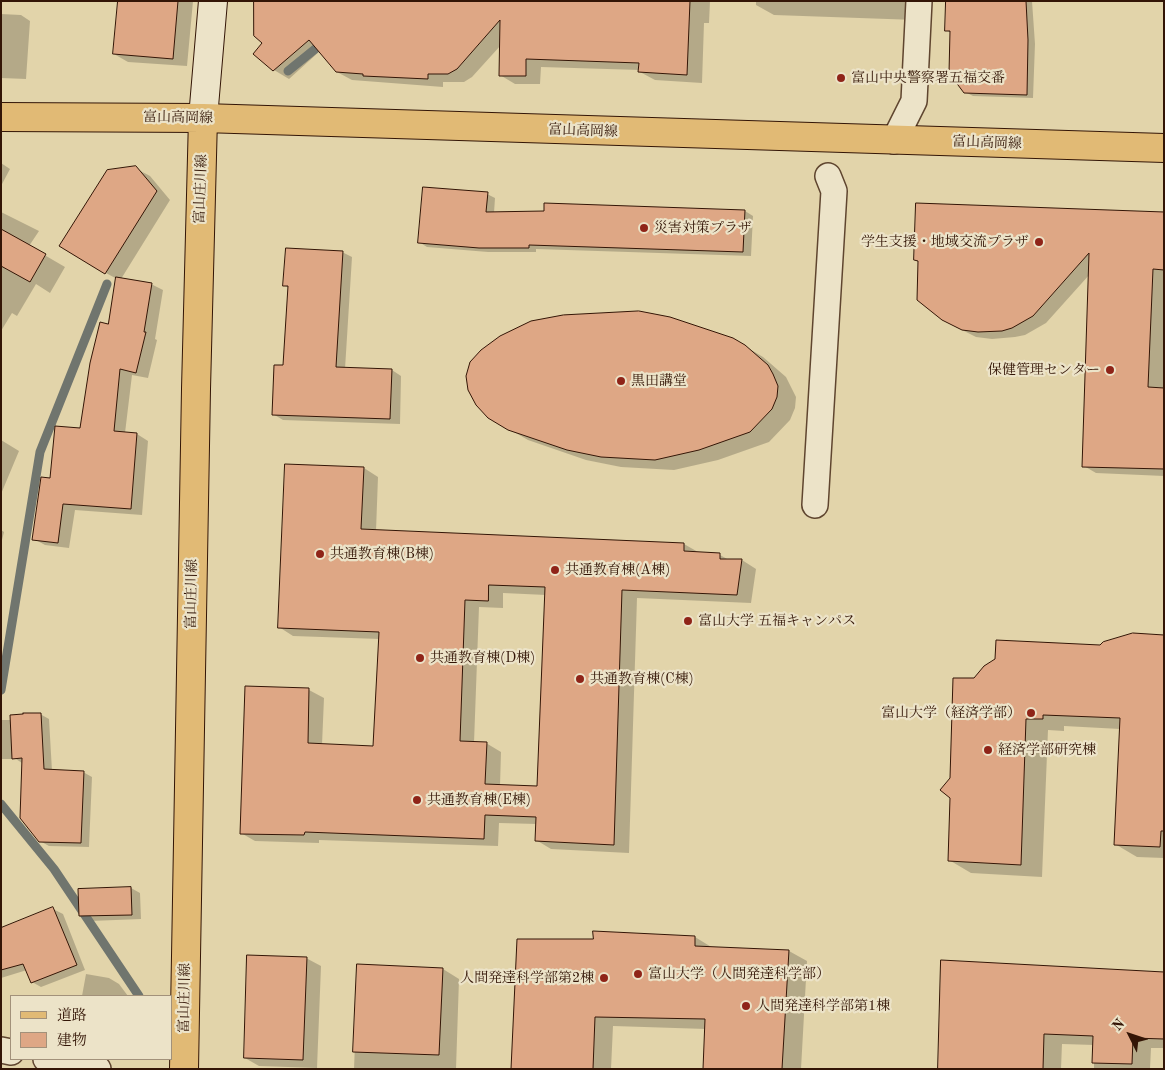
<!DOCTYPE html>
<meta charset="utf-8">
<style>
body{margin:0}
#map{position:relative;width:1165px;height:1070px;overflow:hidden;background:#e2d4aa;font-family:"Old Standard TT","Noto Serif JP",serif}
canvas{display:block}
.frame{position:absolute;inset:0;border:2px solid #331506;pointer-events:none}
.legend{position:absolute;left:10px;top:995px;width:162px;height:65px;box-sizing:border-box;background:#ece3c8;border:1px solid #a2917a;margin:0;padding:6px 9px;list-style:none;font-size:15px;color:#331506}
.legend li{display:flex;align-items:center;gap:10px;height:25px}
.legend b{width:25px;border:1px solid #a2917a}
.north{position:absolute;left:1105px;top:1010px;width:50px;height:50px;-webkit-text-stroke:4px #ece3c8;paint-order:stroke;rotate:311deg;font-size:14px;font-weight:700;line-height:20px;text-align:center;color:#331506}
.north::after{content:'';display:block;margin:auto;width:18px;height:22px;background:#331506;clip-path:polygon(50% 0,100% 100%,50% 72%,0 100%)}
</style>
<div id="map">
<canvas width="1165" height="1070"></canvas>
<div class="frame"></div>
<ul class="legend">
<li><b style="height:6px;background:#e1ba75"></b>道路</li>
<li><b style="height:14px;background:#dea785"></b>建物</li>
</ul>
<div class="north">N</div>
</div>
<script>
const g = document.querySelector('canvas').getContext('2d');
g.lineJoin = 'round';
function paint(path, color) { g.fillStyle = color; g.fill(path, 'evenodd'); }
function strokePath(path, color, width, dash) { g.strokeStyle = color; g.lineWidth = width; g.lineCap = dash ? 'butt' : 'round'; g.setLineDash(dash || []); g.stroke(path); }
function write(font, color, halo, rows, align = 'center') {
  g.font = font + ' "Old Standard TT","Noto Serif JP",serif'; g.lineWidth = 4.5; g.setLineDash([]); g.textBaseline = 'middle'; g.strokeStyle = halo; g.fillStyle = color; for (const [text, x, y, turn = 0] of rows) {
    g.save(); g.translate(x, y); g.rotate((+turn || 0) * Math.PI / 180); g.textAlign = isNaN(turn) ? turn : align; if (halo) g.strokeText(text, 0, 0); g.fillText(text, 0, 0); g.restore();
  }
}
paint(new Path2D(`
 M119,1H193L187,66L128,62L114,54Z
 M256,1H710L709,23H704L702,83L655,80L640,72V70L541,67L540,84H515L500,75L501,45L472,77L464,82H443V87L352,80L337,72L320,51L289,79L274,70L255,54L264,43Z
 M756,1H916V20L774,15L756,5Z
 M948,1H1032L1035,44L1033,98L973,96L965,92L951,33L946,30Z
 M1,14L21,15L30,21L26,79L1,78Z
 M1,163L10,169L1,186Z
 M135,168L150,176L170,200L121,279L151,284L163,290L155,339L157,340L148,378L132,375L125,433L137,434L148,441L142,515L75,510L69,548L45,545L34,539L52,479L81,429L109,325L117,279L106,273Z
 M487,194L495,198L494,213L745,211L753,216L751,256L536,249V252H488L427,247L419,242Z
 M1,212L39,231L29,246L65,267L50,293L36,284L17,316L12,313L1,331Z
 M1164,213V476L1096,473L1084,466L1090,274L1046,323L1025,335L1015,337L992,339L976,337L956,327L919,262L915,260Z
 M342,252L352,257L345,369L392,370L401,376L400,424L283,420L273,414L285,367L289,288L285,286Z
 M733,339L763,357L786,377L796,397L795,408L790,420L769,442L718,460L674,470L621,467L586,460L528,440L509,429Z
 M1,440L19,451L1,494Z
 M364,468L378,477L376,531L684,544L698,552L720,555L729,560H742L756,569L751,603L637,598L629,853L551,849L536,840L537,824L499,823L498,846L319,840V843L255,841L241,833L246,688L309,690L324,698L322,745L374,747L380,639L293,636L279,627ZM503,593L546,595L538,788L500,786L501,752L486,743H474L479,607L503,608Z
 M1,530L4,532L1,544Z
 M1164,636V858L1137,857L1115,844L1120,729L1064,726V731L1048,730L1042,877L971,873L949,860L951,779L975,679L1100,647Z
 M40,714L49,719L52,771L83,772L92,777L89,847L49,846L40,841L22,763L16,759H1V720H11Z
 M131,888L140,893L141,919L90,921L80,916Z
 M53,909L63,914L85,970L41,987L32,982L27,970L1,978V928Z
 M695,937L713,948L789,951L807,961L801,1069H704L706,1029L613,1026L611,1069H513L595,940Z
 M306,958L321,966L317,1068L259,1066L245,1058Z
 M358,965L443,969L459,979L456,1069H354Z
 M1164,973V1048H1151L1150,1069H1094V1045L1062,1044L1061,1069H939Z
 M86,974L109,978L119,984L128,996H82Z`), '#0003');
strokePath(new Path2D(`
 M288,71L325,41
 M1,690L40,452L107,284
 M1,804L54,869L139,996`), '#70756e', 9);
const building = new Path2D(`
 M118,1H178L173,59L113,54Z
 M254,1H690L687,75L638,72L639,63L526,59V76H499L500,20L457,69L448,74H428V79L363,76V74L336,72L309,40L273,71L253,54L262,43L254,36Z
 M946,1H1026L1028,40L1027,95L964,93L949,73L950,31H945Z
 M136,166L157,191L105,274L59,246L107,170Z
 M423,187L488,192L486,212L544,211V203L745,210L743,252L529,245V248H479L418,243Z
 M916,203L1164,212V270L1153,269L1148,387L1164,388V469L1082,467L1089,253L1033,316L1012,328L1002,331L978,332L962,330L942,320L917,300L918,261L914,260Z
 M1,229L46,254L30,282L1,266Z
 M286,248L343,251L336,367L392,369L390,419L272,415L274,365H283L288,286H283Z
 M116,277L152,283L144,332H146L136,373L120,369L114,431L137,433L131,509L63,504L58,543L32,540L41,477L50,478L55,426L80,428L90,363L100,322L108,324Z
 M639,311L670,317L733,338L745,345L768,365L773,374L778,386L777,397L772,409L750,432L699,450L655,460L601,457L567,450L508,430L488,418L476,405L468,390L466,376L470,362L481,350L500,336L531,321L563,315Z
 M285,464L364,467L361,529L684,543V551L720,553V559H742L737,595L622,590L614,845L535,841L536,817L485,815L484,839L305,832L304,835L240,834L245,686L309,688L308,743L373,746L379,632L278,628ZM489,585L545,587L537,786L485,784L487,742L460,741L465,600L488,601Z
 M1133,633L1164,635V831H1161L1160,847L1114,845L1120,718L1043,715V719H1026L1021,865L948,861L950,798L940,790L950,778L953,678H974L984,666L995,659L996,640L1100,645L1103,642Z
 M23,713H41L44,769L84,771L81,843L39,842L20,818L22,758L12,759L10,715L23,714Z
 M131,887L132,915L79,916L78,889Z
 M53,907L77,965L31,983L23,964L1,970V928Z
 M593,931L695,936V946L789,950L782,1069H703L705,1019L595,1017L593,1069H511L517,939H593Z
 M247,955L307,957L303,1060L244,1058Z
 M941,960L1164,972V1039L1133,1038L1132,1064L1092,1063L1093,1036L1044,1034L1043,1069H938Z
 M357,964L443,968L439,1055L353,1052Z`);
paint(building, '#dea785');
strokePath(building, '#331506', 1);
const street = new Path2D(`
 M894,141L914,101L919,1
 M815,505L834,191L828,176
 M1,1050L11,1052
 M46,1059L98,1069`);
const secondary = new Path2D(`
 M203,118L213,1`);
const primary = new Path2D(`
 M1,117L203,118L1164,148
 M184,1069L196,389L203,118`);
strokePath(street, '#5f452f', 28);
strokePath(secondary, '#331506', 30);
strokePath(primary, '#331506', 30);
strokePath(street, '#ece3c8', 25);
strokePath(secondary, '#ece3c8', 28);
strokePath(primary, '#e1ba75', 28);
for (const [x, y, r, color] of [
 [841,78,5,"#8f2418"],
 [644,228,5,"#8f2418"],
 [1039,242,5,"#8f2418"],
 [1110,370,5,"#8f2418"],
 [621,381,5,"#8f2418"],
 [320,554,5,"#8f2418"],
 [555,570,5,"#8f2418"],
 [688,621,5,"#8f2418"],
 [420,658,5,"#8f2418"],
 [580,679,5,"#8f2418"],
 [1031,713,5,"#8f2418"],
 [988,750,5,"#8f2418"],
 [417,800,5,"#8f2418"],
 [638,974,5,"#8f2418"],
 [604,978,5,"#8f2418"],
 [746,1006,5,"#8f2418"]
]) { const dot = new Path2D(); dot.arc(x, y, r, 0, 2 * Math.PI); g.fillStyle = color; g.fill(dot); strokePath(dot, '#ece3c8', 2); }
write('14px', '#331506', '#ece3c8', [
 ["富山中央警察署五福交番",851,78],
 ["災害対策プラザ",654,228],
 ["学生支援・地域交流プラザ",1029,242,"right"],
 ["保健管理センター",1100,370,"right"],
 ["黒田講堂",631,381],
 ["共通教育棟(B棟)",330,554],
 ["共通教育棟(A棟)",565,570],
 ["富山大学 五福キャンパス",698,621],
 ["共通教育棟(D棟)",430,658],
 ["共通教育棟(C棟)",590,679],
 ["富山大学（経済学部）",1021,713,"right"],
 ["経済学部研究棟",998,750],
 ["共通教育棟(E棟)",427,800],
 ["富山大学（人間発達科学部）",648,974],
 ["人間発達科学部第2棟",594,978,"right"],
 ["人間発達科学部第1棟",756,1006]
], 'left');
write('14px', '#331506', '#ece3c8', [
 ["富山高岡線",178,118,1],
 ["富山高岡線",583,131,2],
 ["富山高岡線",987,143,2],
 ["富山庄川線",201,189,-88],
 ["富山庄川線",192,594,-89],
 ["富山庄川線",185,998,-89]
]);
</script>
